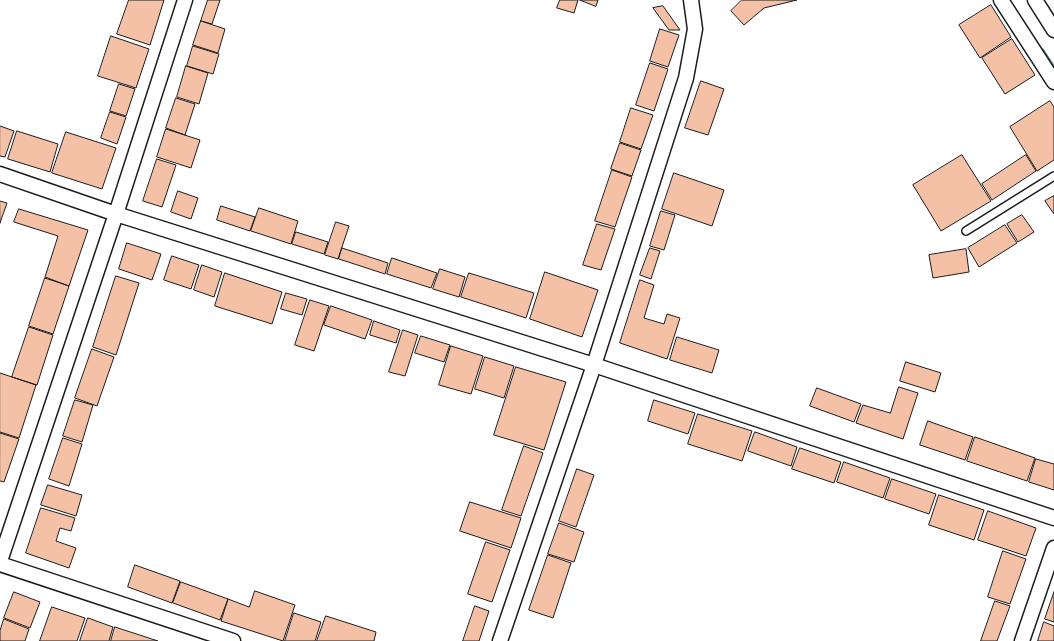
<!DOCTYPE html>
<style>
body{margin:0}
canvas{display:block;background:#fff}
</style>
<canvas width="1054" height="641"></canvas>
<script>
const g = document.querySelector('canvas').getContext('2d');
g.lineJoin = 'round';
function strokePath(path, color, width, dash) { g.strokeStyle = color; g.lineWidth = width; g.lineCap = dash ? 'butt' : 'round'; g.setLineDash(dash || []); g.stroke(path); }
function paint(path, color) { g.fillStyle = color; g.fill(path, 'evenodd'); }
strokePath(new Path2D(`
 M1042,51L1054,69`), '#619297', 5);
const building = new Path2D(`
 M129,0H164L150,45L117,34Z
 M208,0H220L212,24L201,21Z
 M560,0H578L574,13L557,8Z
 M580,0H598L596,6Z
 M742,0H797L764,8L744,25L731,11Z
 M991,5L1011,37L980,58L959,25Z
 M663,6L680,30H669L653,8Z
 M201,21L225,29L218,53L193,45Z
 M660,29L679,35L668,67L650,61Z
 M111,36L149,49L136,88L98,76Z
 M1012,39L1035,75L1005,94L982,58Z
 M193,46L219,54L213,74L187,66Z
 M650,63L668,69L654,111L636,105Z
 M186,66L208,73L199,104L177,97Z
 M701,81L724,89L708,135L685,128Z
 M119,84L135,89L126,116L110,111Z
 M176,98L195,104L185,135L166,128Z
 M1050,101L1054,107V160L1037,171L1010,127Z
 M631,108L653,115L641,149L620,142Z
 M110,112L126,117L117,144L101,138Z
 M0,126L14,131L5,157L0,156Z
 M166,129L200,140L191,168L157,157Z
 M17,131L58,144L50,172L8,159Z
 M66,132L116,148L102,189L52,173Z
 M620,143L641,150L632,176L611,169Z
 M962,155L991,201L941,231L913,185Z
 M1026,155L1036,171L992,200L982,184Z
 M157,159L176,165L162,207L143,201Z
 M612,170L632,177L615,227L595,221Z
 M674,173L724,190L712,226L662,209Z
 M178,191L198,198L191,219L171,212Z
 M1054,196V214L1045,201Z
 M0,201L7,203L0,223Z
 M221,206L255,217L250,231L217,220Z
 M259,208L298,221L291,244L251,231Z
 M19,209L88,230L69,286L45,277L58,236L14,222Z
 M661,211L675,215L664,250L650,246Z
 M1022,215L1034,232L1018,242L1007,224Z
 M336,222L349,226L338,259L325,255Z
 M597,224L615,229L601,270L583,265Z
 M1005,225L1017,243L979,267L968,248Z
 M296,232L328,242L324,254L292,244Z
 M127,243L161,254L152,280L119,269Z
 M342,248L388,263L385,274L339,259Z
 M650,248L660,251L651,279L640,275Z
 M966,249L969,272L933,278L929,255Z
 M172,256L199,265L191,289L164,280Z
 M392,258L437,273L431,288L387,274Z
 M202,265L222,272L214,297L194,290Z
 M440,269L465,277L459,297L433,289Z
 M545,272L598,290L582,337L530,319Z
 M225,273L282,292L272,324L215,306Z
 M469,273L534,293L526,318L461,297Z
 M116,276L139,283L116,355L93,347Z
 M45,278L69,286L53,334L29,326Z
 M640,280L654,285L644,318L664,324L667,314L680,318L667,359L620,343Z
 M286,293L307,299L302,315L281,309Z
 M310,300L329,306L314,351L295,345Z
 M331,306L372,320L365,339L324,325Z
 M374,321L400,330L396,343L370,335Z
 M29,327L53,335L37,385L12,377Z
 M403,330L418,335L405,376L389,372Z
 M421,336L450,345L444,362L415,353Z
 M677,337L719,350L712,373L670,360Z
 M451,346L483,356L471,394L439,385Z
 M92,349L114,357L97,406L75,398Z
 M485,357L514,366L504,398L475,389Z
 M906,362L941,373L935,392L900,381Z
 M516,367L566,382L544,450L494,435Z
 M0,373L36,385L19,438L0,432Z
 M899,387L918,393L903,439L856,423L863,405L890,413Z
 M817,388L861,404L854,422L810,406Z
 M75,400L93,405L82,442L63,436Z
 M654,400L695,413L688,434L648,421Z
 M698,414L752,431L742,461L688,444Z
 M928,421L973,437L965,460L920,445Z
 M755,432L797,447L791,466L748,451Z
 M0,433L19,439L4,482L0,481Z
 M975,437L1035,458L1027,481L967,461Z
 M63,438L82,444L69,486L49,479Z
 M524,446L543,453L521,516L502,510Z
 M800,448L841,462L834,483L792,469Z
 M1036,459L1054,464V490L1029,482Z
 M844,462L890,478L883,498L837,482Z
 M577,469L594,475L576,527L559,521Z
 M892,479L936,494L929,514L885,499Z
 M48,485L82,495L76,516L41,505Z
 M939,495L984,510L974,540L929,525Z
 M470,502L521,518L511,548L460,531Z
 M41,508L75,518L71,531L60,528L56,541L76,548L69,568L26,553Z
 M988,511L1036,528L1026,556L978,540Z
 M559,523L584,532L574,562L548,554Z
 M486,542L510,550L492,602L468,594Z
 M1003,551L1026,559L1010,604L988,597Z
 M548,555L571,563L553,618L529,610Z
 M135,565L180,581L172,603L128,587Z
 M181,582L228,599L220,620L173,603Z
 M255,591L295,605L283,641L221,621L228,599L249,607Z
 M14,592L40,602L30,628L4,618Z
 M1054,592V622L1045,619Z
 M995,601L1010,606L997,641H981Z
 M475,606L489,611L479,641H463Z
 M52,607L85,618L77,641H40Z
 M294,613L321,622L315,641H285Z
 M326,616L376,632L374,641H317Z
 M88,618L113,627L109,641H80Z
 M4,619L29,629L25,641H0V631Z
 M1044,622L1054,626V641H1038Z
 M115,627L158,641H111Z`);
paint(building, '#f5c1a6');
strokePath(building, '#1c1c1c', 1);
const service = new Path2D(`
 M966,231L1054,176`);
const minor = new Path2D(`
 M1001,0L1054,82
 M1035,0L1054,30
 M0,174L116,214L594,365L1054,518
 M0,561L116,214L185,0
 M0,564L233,641
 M500,641L594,365L686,78L695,29L691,0
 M1022,641L1054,548`);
strokePath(service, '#1c1c1c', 10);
strokePath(minor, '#1c1c1c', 17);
strokePath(service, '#fff', 7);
strokePath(minor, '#fff', 14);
</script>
